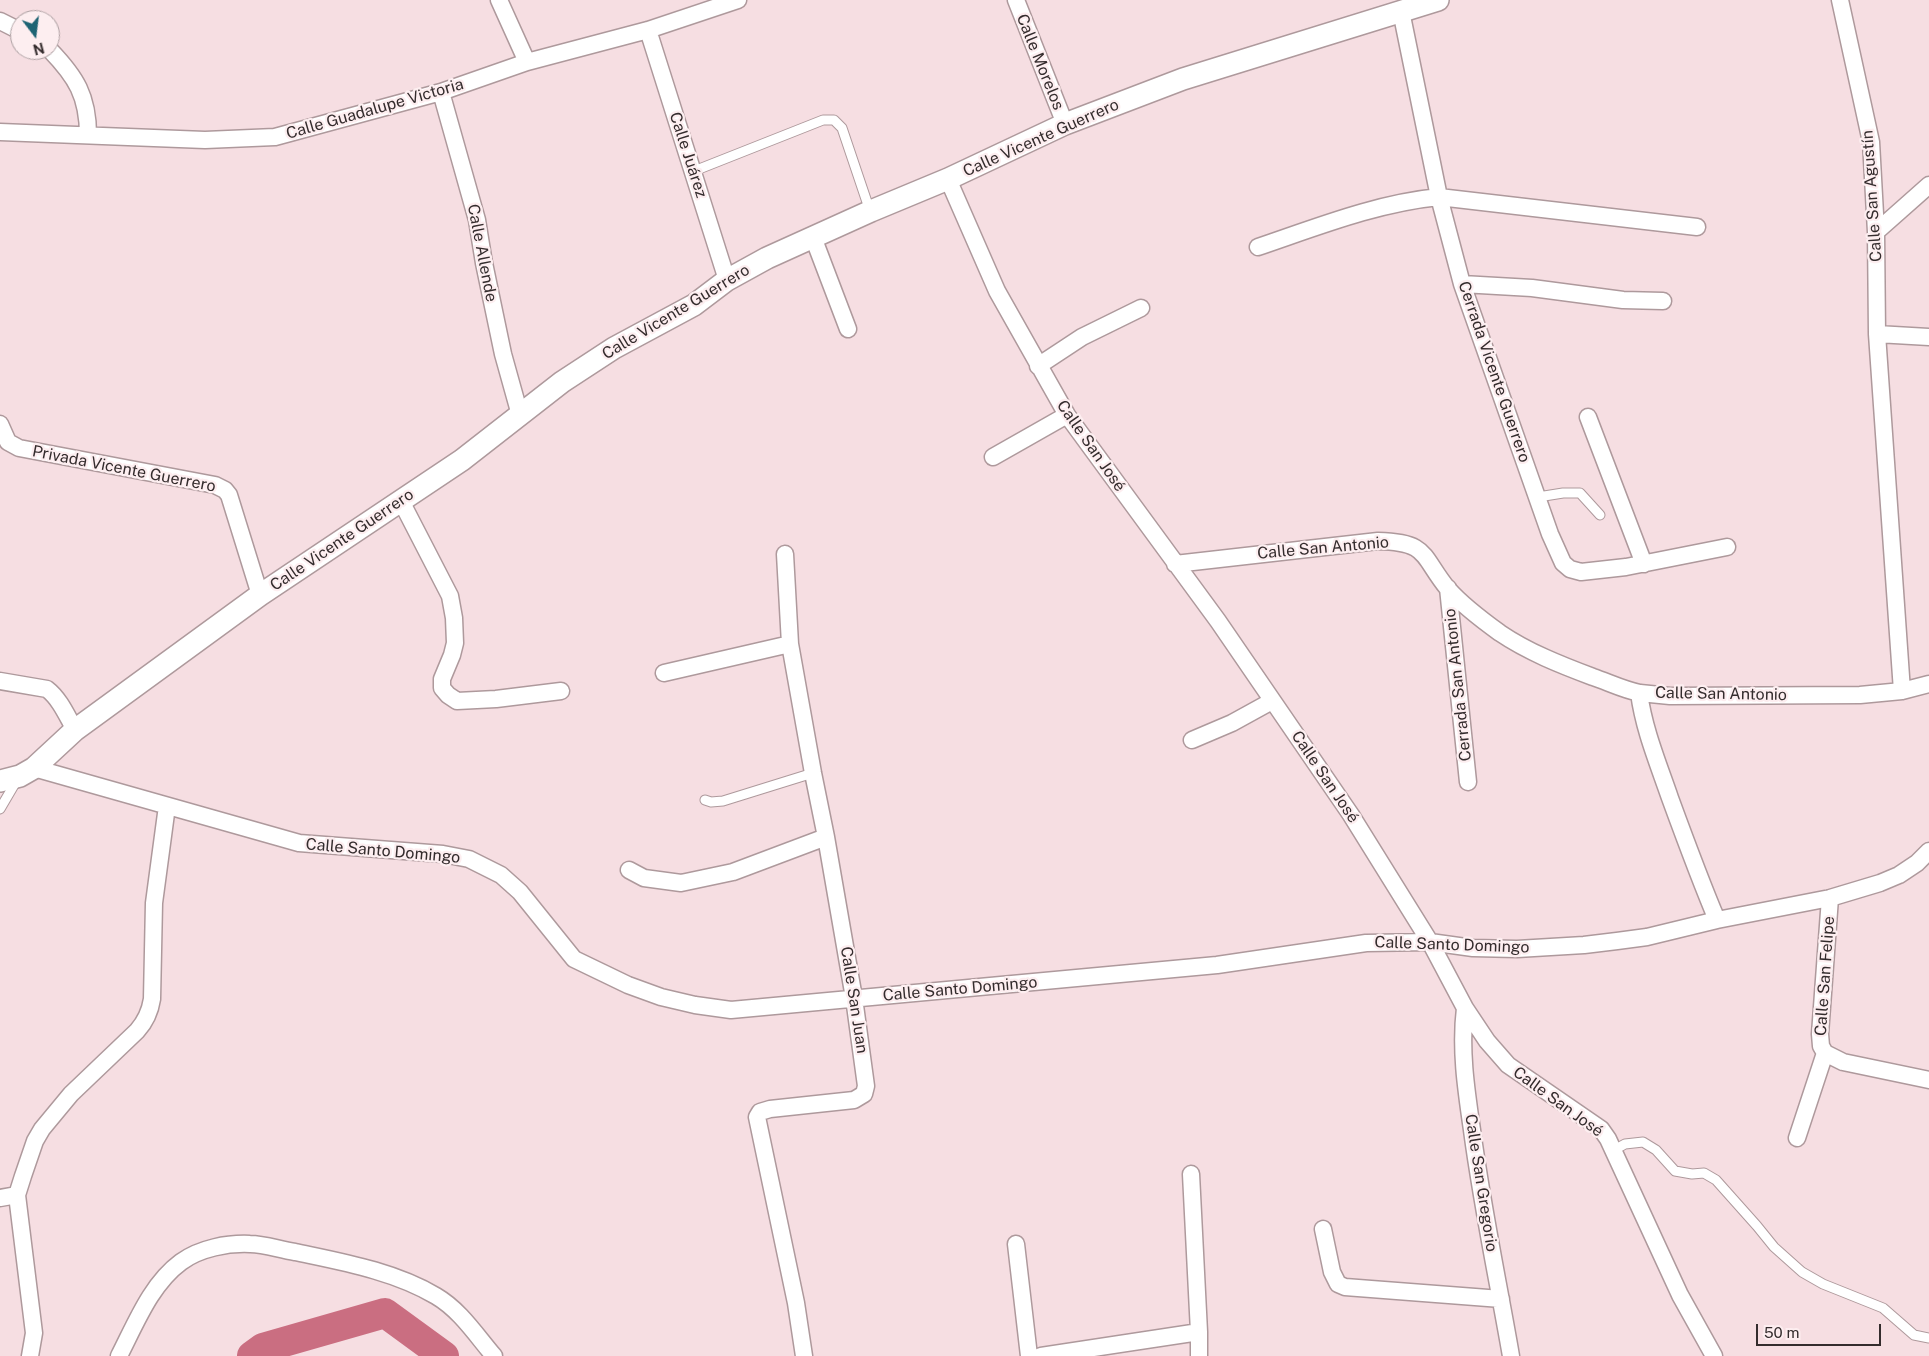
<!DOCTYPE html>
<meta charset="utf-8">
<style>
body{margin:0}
#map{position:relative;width:1929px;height:1356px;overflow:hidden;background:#f6dee2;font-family:"Public Sans",sans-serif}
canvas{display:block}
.north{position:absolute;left:10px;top:10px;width:50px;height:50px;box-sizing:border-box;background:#fdeef0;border:1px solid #ada0a2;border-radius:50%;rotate:165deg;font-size:14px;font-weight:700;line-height:20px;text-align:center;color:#342c2d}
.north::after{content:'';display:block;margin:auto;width:18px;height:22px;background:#1e6474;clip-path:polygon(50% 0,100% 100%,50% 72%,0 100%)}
.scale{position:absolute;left:1756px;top:1324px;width:125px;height:22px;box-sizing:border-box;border:2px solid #342c2d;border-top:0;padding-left:6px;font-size:15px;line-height:18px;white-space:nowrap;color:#342c2d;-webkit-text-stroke:4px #fdeef0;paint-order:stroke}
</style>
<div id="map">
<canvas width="1929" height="1356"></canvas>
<div class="north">N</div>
<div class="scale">50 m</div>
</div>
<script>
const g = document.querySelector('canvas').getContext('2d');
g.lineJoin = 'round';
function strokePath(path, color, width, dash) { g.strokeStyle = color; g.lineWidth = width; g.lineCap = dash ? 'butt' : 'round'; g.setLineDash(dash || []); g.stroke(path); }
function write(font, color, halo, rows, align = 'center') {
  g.font = font + ' "Public Sans",sans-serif'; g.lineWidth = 4.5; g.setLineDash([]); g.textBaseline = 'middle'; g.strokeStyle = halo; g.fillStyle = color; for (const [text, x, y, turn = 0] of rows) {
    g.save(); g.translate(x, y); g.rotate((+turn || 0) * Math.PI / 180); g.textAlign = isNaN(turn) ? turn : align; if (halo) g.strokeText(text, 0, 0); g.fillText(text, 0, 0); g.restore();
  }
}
strokePath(new Path2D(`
 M252,1356L263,1348L385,1313L444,1356`), '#ca6e81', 30);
const service = new Path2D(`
 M694,171L823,120H834L842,128L870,211
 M1538,497L1563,493H1580L1600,515
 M705,800L711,802L723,801L813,773
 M0,809L17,780
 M1614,1150L1625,1144L1643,1142L1656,1150L1675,1171L1692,1174L1704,1173L1716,1180L1757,1226L1774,1247L1802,1272L1823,1284L1883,1308L1914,1335L1929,1338`);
const minor = new Path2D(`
 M499,0L527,62
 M1016,0L1065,124
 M1840,0L1871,142L1876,232L1877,334L1902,691
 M1401,11L1439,197L1462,284L1550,534L1563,563L1570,569L1581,572L1626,567L1727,547
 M0,21L20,31
 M648,30L727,280
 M50,50C76,77 88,96 88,135
 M441,92L477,220L484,263L503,354L520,415
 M0,132L205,140L275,137L441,92L527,62L648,30L738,0
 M948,179L997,291L1067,415L1218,621L1351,815L1430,942L1465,1008L1487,1041L1508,1065L1601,1129L1608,1139L1680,1295L1714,1356
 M1876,232L1929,185
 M813,237L848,329
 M1258,247C1317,227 1377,203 1439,197L1697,227
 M1462,284L1532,288L1623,300L1663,301
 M1877,334L1929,337
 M1038,366L1082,337L1141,308
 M1588,417L1644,564
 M0,424L8,442L19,448L215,485L225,490L229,495L260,595
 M993,457L1067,415
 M401,501L450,596L454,618L455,643L452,655L442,679V688L448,695L457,701L496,699L561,691
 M785,554L790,644L813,773L826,837L854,998L866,1086L864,1094L854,1100L770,1109L760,1112L757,1117L796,1303L804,1356
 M1175,564L1378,541C1429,542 1421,556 1448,589C1463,606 1482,620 1500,633C1528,652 1561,665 1593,677C1608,682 1624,690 1640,693C1650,694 1660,695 1670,696L1860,695L1902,691L1929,684
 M1448,588L1468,782
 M664,673L790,644
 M0,681L47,689C60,699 67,716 75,730
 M1639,693C1644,730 1658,763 1670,798C1685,839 1700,880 1717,920
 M1192,740L1232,723L1272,701
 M34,768L299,843L443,854L469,859L501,875L520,892L574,959L628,985L661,997L695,1005L731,1010L1217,965L1366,943L1430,942L1473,948L1517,949L1584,945L1617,941L1647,937L1717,920L1830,898L1880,883L1899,875L1917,863L1929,851
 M629,870L644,878L681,883L733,872L826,837
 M1465,1008C1460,1049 1466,1089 1472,1130C1482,1206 1498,1281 1511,1356
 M1825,1053L1843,1062L1929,1080
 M1797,1138L1825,1053L1821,1046L1820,1034L1830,898
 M1191,1174L1199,1332V1356
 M0,1198L17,1195
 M1323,1229L1332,1272L1338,1284L1345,1287L1501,1299
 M1016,1244L1029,1356
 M30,1356L34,1333L17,1195L23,1176L35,1141L42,1129L71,1094L137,1031C146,1021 150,1012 152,999L154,903L167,806
 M119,1356C136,1323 151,1284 181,1262C200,1248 228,1243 250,1244C265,1244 280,1250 295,1252C342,1262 394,1271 436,1296C460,1310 476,1335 494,1356
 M1041,1356L1199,1332`);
const tertiary = new Path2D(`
 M0,781L20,776L34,768L75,730L260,595L462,460L562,382L614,348L694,305L727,280L767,258L871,211L948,179L1065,124L1183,79L1438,0`);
strokePath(service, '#ae999c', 11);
strokePath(minor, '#ae999c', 19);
strokePath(tertiary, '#ae999c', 24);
strokePath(service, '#fff', 9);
strokePath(minor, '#fff', 16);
strokePath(tertiary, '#fff', 21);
write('16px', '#342c2d', '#fdeef0', [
 ["Calle Morelos",1040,62,68],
 ["Calle Guadalupe Victoria",375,109,-16],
 ["Calle Vicente Guerrero",1041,138,-24],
 ["Calle Juárez",688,155,72],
 ["Calle San Agustín",1872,196,-94],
 ["Calle Allende",482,253,79],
 ["Calle Vicente Guerrero",676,312,-31],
 ["Cerrada Vicente Guerrero",1494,372,71],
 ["Calle San José",1091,446,55],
 ["Privada Vicente Guerrero",124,469,11],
 ["Calle Vicente Guerrero",342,540,-34],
 ["Calle San Antonio",1323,548,-5],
 ["Cerrada San Antonio",1458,685,-96],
 ["Calle San Antonio",1721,694,1],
 ["Calle San José",1325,777,56],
 ["Calle Santo Domingo",383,851,5],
 ["Calle Santo Domingo",1452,945,2],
 ["Calle San Felipe",1825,976,-86],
 ["Calle Santo Domingo",960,989,-5],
 ["Calle San Juan",854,1000,81],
 ["Calle San José",1558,1102,36],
 ["Calle San Gregorio",1481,1183,81]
]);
</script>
